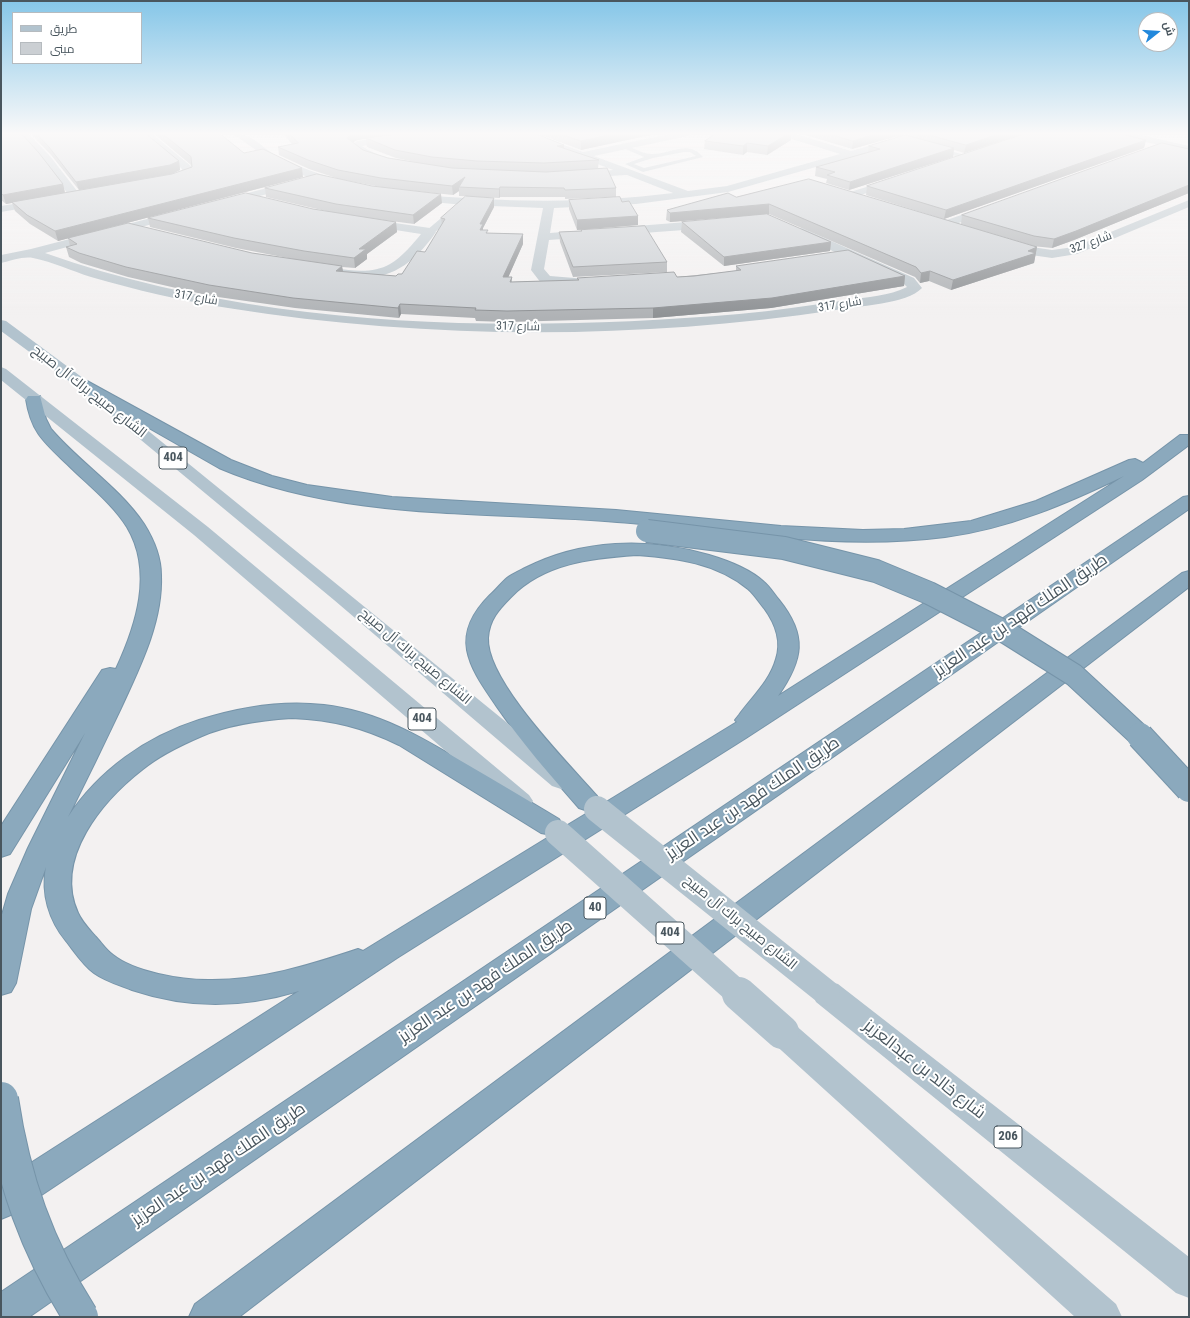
<!DOCTYPE html>
<meta charset="utf-8">
<style>
body{margin:0}
#map{position:relative;width:1190px;height:1318px;overflow:hidden;background:#f3f1f1;font-family:"Roboto Condensed",Cairo,sans-serif}
canvas{display:block}
.frame{position:absolute;inset:0;border:2px solid #49565e;pointer-events:none}
.legend{position:absolute;left:12px;top:12px;width:130px;height:52px;box-sizing:border-box;background:#fff;border:1px solid #b6bbbf;margin:0;padding:5px 7px;list-style:none;font-size:12px;color:#49565e}
.legend li{display:flex;align-items:center;gap:8px;height:20px}
.legend b{width:20px;border:1px solid #b6bbbf}
.north{position:absolute;left:1138px;top:12px;width:40px;height:40px;box-sizing:border-box;background:#fff;border:1px solid #b6bbbf;border-radius:50%;rotate:73deg;font-size:11px;font-weight:700;line-height:16px;text-align:center;color:#49565e}
.north::after{content:'';display:block;margin:auto;width:14px;height:18px;background:#2288dc;clip-path:polygon(50% 0,100% 100%,50% 72%,0 100%)}
</style>
<div id="map">
<canvas width="1190" height="1318"></canvas>
<div class="frame"></div>
<ul class="legend">
<li><b style="height:5px;background:#b2c3ce"></b>طريق</li>
<li><b style="height:11px;background:#cbcfd3"></b>مبنى</li>
</ul>
<div class="north">ش</div>
</div>
<script>
const g = document.querySelector('canvas').getContext('2d');
g.lineJoin = 'round';
function strokePath(path, color, width, dash) { g.strokeStyle = color; g.lineWidth = width; g.lineCap = dash ? 'butt' : 'round'; g.setLineDash(dash || []); g.stroke(path); }
function paint(path, color) { g.fillStyle = color; g.fill(path, 'evenodd'); }
function write(font, color, halo, rows, align = 'center') {
  g.font = font + ' "Roboto Condensed",Cairo,sans-serif'; g.lineWidth = 4; g.setLineDash([]); g.textBaseline = 'middle'; g.strokeStyle = halo; g.fillStyle = color; for (const [text, x, y, turn = 0] of rows) {
    g.save(); g.translate(x, y); g.rotate((+turn || 0) * Math.PI / 180); g.textAlign = isNaN(turn) ? turn : align; if (halo) g.strokeText(text, 0, 0); g.fillText(text, 0, 0); g.restore();
  }
}
const motorway = new Path2D(`
 M82,379L87,381L231,460L272,476L307,485L392,497L616,510L781,526L863,530L904,529L971,521L1036,501L1129,460L1135,459L1143,463L1180,435H1189V445L1142,480L746,738L397,958L13,1214L1,1219V1182L299,991C242,1008 189,1009 132,990C119,985 105,981 94,973C83,965 74,951 66,941C49,920 41,894 46,867L31,909L16,983L11,992L1,995V918L8,894L28,848L85,733L10,854L1,857V826L102,670L110,668L116,669C136,626 154,572 127,527C112,503 87,484 67,464C44,442 31,432 26,399L28,396H40L46,419L51,429C80,463 119,487 144,524C154,540 161,557 161,575C163,621 140,667 121,708C104,744 86,781 68,817C99,770 146,737 199,720C240,707 282,700 324,705C378,711 423,738 468,765C499,783 529,801 559,819L563,826L561,829L594,809L588,811L579,808C550,775 522,743 497,707C485,689 471,671 467,650C463,628 475,610 490,595C496,590 501,583 507,578C512,574 519,571 525,568C581,539 649,537 709,555C726,560 750,569 764,582C770,587 774,594 779,600C808,636 803,660 778,696L1124,476C1068,503 1008,529 945,537C836,551 726,530 617,522C485,511 343,521 219,468L77,387L74,384L77,381ZM637,555C677,558 716,563 748,589C754,594 759,602 764,608C775,623 782,641 776,659C770,681 752,697 739,715L735,720L737,722L598,807L601,802L597,796C568,763 486,681 488,638C489,620 499,609 511,597C544,563 592,558 637,555ZM292,718C333,720 362,727 399,745L541,833L552,835L363,951L358,949C310,965 259,981 208,980C181,980 134,972 113,955C106,950 101,942 95,936C89,929 82,922 78,913C53,858 103,800 143,769C160,755 181,745 202,736C230,724 261,720 292,718Z
 M1189,496V509L29,1317H1V1292L1183,497Z
 M1189,571V587L239,1317H189L195,1304L1182,573Z`);
strokePath(motorway, '#7694a9', 2);
paint(new Path2D(`
 M625,145C634,148 643,154 652,154C670,154 689,139 703,157L643,172L625,164L644,157L623,148V146ZM684,152H690L696,156L644,168L634,164L653,158Z
 M935,147L969,156L970,157L967,159L933,150L932,149Z
 M453,208L460,210L433,234H427V230Z`), '#bdc7cd');
paint(new Path2D(`
 M18,133H28L50,156L81,196L79,198H71L42,160Z
 M140,133H151L191,166L193,173L192,175L164,183L160,182L159,180L160,178L182,171V169Z
 M232,133C253,133 263,149 280,158C301,168 322,175 344,181L345,183L340,186L314,180L271,161Z
 M415,133H442L437,136L362,146C369,151 379,154 384,159L379,162L364,157L350,146L357,141Z
 M517,133H531L583,152L674,133H693L688,136L594,156L688,191L727,186L840,154L779,135L777,133H793L851,151L914,133H930L928,135L859,155L858,157H851L728,192L636,204L554,208L550,233L711,220L717,224L711,228L549,240L544,269L550,276L587,279L589,282L582,286L541,283L531,270L543,208L464,205L411,200L405,197L411,194C499,202 586,204 673,193L627,175L576,178L575,176L580,173L613,170Z
 M1114,133H1132L1189,146V152L1116,135Z
 M895,178L900,181L899,183L851,198L845,195L847,193Z
 M294,181L299,184L298,186L225,205L219,202L221,200Z
 M43,199L47,200L49,202L47,204L1,212V206Z
 M1189,200V207L1077,254L1052,258L1031,255L1003,247L1001,244L1007,240L1032,247L1052,250L1074,247Z
 M990,205L996,208L994,210L945,228L939,224L941,222Z
 M178,211L182,212L184,214L182,216L45,253C262,330 511,333 739,314C775,311 811,305 847,300C867,297 889,296 907,287L904,284L798,235L796,232L802,228L914,278L922,288C907,304 858,306 836,310C636,340 429,340 228,308C182,301 136,290 91,277C72,271 53,262 33,258C24,256 10,261 1,263V255L31,249Z
 M367,219L430,228L436,232C401,283 366,285 308,271L307,268L313,264C336,268 368,277 390,264C402,257 412,245 421,234L363,225L361,223Z`), '#bdc7cd');
paint(new Path2D(`
 M1,320L6,321L87,381L570,774L573,780L570,786L561,789L552,786L334,600L77,387L1,331Z
 M1,367L6,369L208,527L529,795L533,801L529,807L520,810L511,807L194,535L1,380Z
 M827,981L838,984L1189,1257V1298L1176,1293L816,1002L812,993L816,984Z
 M782,1019L793,1023L1116,1304L1122,1317H1075L771,1041L767,1032L771,1023Z`), '#b2c3ce');
paint(motorway, '#8ba9bd');
const motorwayBridgeFar3 = new Path2D(`
 M647,531L654,532`);
const motorwayBridgeFar2 = new Path2D(`
 M647,531L784,548L876,571L929,593L1007,633L1074,675L1141,737`);
const motorwayBridgeFar1 = new Path2D(`
 M1140,736L1189,789`);
const motorwayBridge = new Path2D(`
 M1,1099C13,1180 37,1248 81,1317`);
strokePath(motorwayBridgeFar3, '#7694a9', 18, []);
strokePath(motorwayBridgeFar2, '#7694a9', 24, []);
strokePath(motorwayBridgeFar1, '#7694a9', 28, []);
strokePath(motorwayBridge, '#7694a9', 36, []);
strokePath(new Path2D(`
 M597,809L827,993
 M558,833L740,995`), '#b2c3ce', 26);
strokePath(new Path2D(`
 M739,994L782,1032`), '#b2c3ce', 34);
strokePath(motorwayBridgeFar3, '#8ba9bd', 17);
strokePath(motorwayBridgeFar2, '#8ba9bd', 22);
strokePath(motorwayBridgeFar1, '#8ba9bd', 26);
strokePath(motorwayBridge, '#8ba9bd', 34);
paint(new Path2D(`
 M1,133L63,184L65,193L79,190L51,155L30,133H145L179,161L180,170L172,174L105,186L172,174L192,167L191,165L153,133H219L244,153L303,177L58,241L30,224L15,211L12,203L6,204L1,200Z
 M282,133H403L357,140L353,142L363,150L388,158L415,162L396,158L367,147L366,138L564,149L599,160L598,168L616,188V197L565,199V197H500L499,198L459,196V191L453,195L387,188L442,203L414,224L368,218L396,222L397,232L367,254V259L355,268L342,267L343,272L396,276L402,274L425,252L442,225L441,218L494,207L483,228V230L488,233L523,234V244L508,277H512V282L577,280V278L677,277L736,271V266L905,276L904,286L771,308L653,318L507,322L476,321L475,318L401,314L399,318L295,308L211,296L128,277L81,263L69,257L66,247L70,246L68,238L252,253L293,259L236,248L150,227L148,218L313,209L330,212L266,197L265,188L372,186L381,187L339,179L309,169L279,155L278,147L292,144Z
 M536,133H659L581,150Z
 M717,133H791V140L767,155L747,152L743,155L704,149L705,141Z
 M799,133H908L852,149Z
 M917,133H1026L964,153L954,150L953,157L849,190L826,183L827,179L815,176L816,167L868,152L869,146L916,138Z
 M1146,140L1144,148L944,219L1037,247L1034,263L951,290L929,281L920,283L915,277L769,214L670,222L666,220L667,210L736,197L943,219L866,195L867,186Z
 M1189,149V193L1074,240L1052,248L1032,246L961,224L962,215Z
 M569,200L622,202L638,216V225L577,230L569,209Z
 M682,222L831,242L830,251L724,266L681,232Z
 M581,230L667,262V272L573,277L560,242L559,232L581,231Z`), '#afb2b5');
paint(new Path2D(`
 M353,133H403L357,140L348,146L347,138Z
 M619,133H659L581,150V141Z
 M789,133H791V140L767,155L768,146Z
 M880,133H908L852,149L853,141Z
 M1002,133H1026L964,153L966,145Z
 M1146,140L1144,148L944,219L946,210Z
 M747,143V152L743,155V146Z
 M564,145V153L557,146Z
 M954,148L953,157L849,190L850,182Z
 M179,161L180,170L172,174L79,190L76,182Z
 M302,168L303,177L58,241L55,231Z
 M465,177L459,187V191L453,195L452,186Z
 M63,184L65,193L6,204L3,195Z
 M1189,185V193L1074,240L1052,248L1054,239Z
 M500,187V197L499,198V189Z
 M441,194L442,203L414,224L413,215Z
 M494,198V207L483,228V233L480,239V224Z
 M769,204V214L670,222V213Z
 M638,216V225L577,230V220Z
 M396,222L397,232L367,254V259L355,268L354,258L359,249Z
 M523,234V244L504,287L503,277Z
 M831,242L830,251L724,266V257Z
 M1037,247L1034,263L951,290L953,280Z
 M342,266L344,276L336,271Z
 M930,271L929,281L920,283L921,273Z
 M905,276L904,286L771,308L653,318V308Z
 M400,304L401,314L399,318L398,308Z`), '#8e9194');
const building = new Path2D(`
 M1,133H21L39,153L63,184L3,195L1,193Z
 M36,133H145L179,161L170,165L76,182L49,147Z
 M162,133H219L244,153L263,149L302,168L55,231L27,215L12,202L172,174L192,167L191,157Z
 M289,133H353L347,138L363,150L388,158L452,168L546,172L607,168L616,188L565,190L564,188L500,187L499,189L459,187L465,177L452,186L381,178L338,170L308,160L278,147L298,143Z
 M406,133H534L564,145L557,146L599,160L544,163L477,161L432,157L395,150L366,138Z
 M558,133H619L581,141Z
 M717,133H789L768,146L747,143L743,146L705,141Z
 M827,133H880L853,141Z
 M922,133H1002L966,145Z
 M1027,133H1118L1146,140L946,210L867,186Z
 M905,135L954,148L850,182L827,175L835,172L816,167L880,149L869,146Z
 M1162,143L1189,149V185L1076,231L1054,239L1034,236L962,215Z
 M317,174L372,186L441,194L413,215L336,204L265,188Z
 M809,179L1037,247L1028,251L1036,253L953,280L930,271L921,273L916,267L769,204L670,213L667,210L728,193L736,197Z
 M246,193L313,209L396,222L359,249H366L354,258L304,251L234,238L148,218Z
 M466,196L494,198L480,224H483L480,230H488L486,233L523,234L503,277H512L510,282L579,280L577,278L674,272L677,277L694,276L741,270L736,266L848,250L905,276L772,298L653,308L507,311L475,310L476,308L400,304L398,308L293,298L209,285L126,267L79,253L66,247L77,244L68,238L128,223L252,253L342,266L336,271L396,276L398,274H402L417,251L425,252L445,219L441,218Z
 M620,197L622,202L629,201L638,216L577,220L569,200Z
 M767,214L831,242L724,257L682,222Z
 M645,226L667,262L573,267L559,232L582,231L581,230Z`);
paint(building, '#cbcfd3');
strokePath(building, '#8e9194', 1);
const sky = g.createLinearGradient(0, 0, 0, 318);
sky.addColorStop(0, '#85c6e8');
sky.addColorStop(0.42, '#faf9f9');
sky.addColorStop(1, '#faf9f900');
g.fillStyle = sky;
g.fillRect(0, 0, 1190, 318);
write('12px', '#49565e', '#fff', [
 ["شارع 327",1091,243,-20],
 ["شارع 317",196,298,10],
 ["شارع 317",840,305,-9],
 ["شارع 317",518,327,1]
]);
for (const [x, y, w] of [
 [173,458,28],
 [422,719,28],
 [595,908,22],
 [670,933,28],
 [1008,1137,28]
]) { const box = new Path2D(); box.roundRect(x - w / 2, y - 11, w, 22, 3); g.fillStyle = '#fff'; g.fill(box); strokePath(box, '#49565e', 1); }
write('bold 13px', '#49565e', null, [
 ["404",173,458],
 ["404",422,719],
 ["40",595,908],
 ["404",670,933],
 ["206",1008,1137]
]);
write('14px', '#49565e', '#fff', [
 ["الشارع صبيح براك آل صبيح",89,392,38],
 ["الشارع صبيح براك آل صبيح",415,657,40],
 ["الشارع صبيح براك آل صبيح",740,923,39]
]);
write('17px', '#49565e', '#fff', [
 ["طريق الملك فهد بن عبد العزيز",1021,616,-34],
 ["طريق الملك فهد بن عبد العزيز",753,799,-34],
 ["طريق الملك فهد بن عبد العزيز",486,982,-34],
 ["شارع خالد بن عبدالعزيز",924,1070,38],
 ["طريق الملك فهد بن عبد العزيز",219,1165,-34]
]);
</script>
